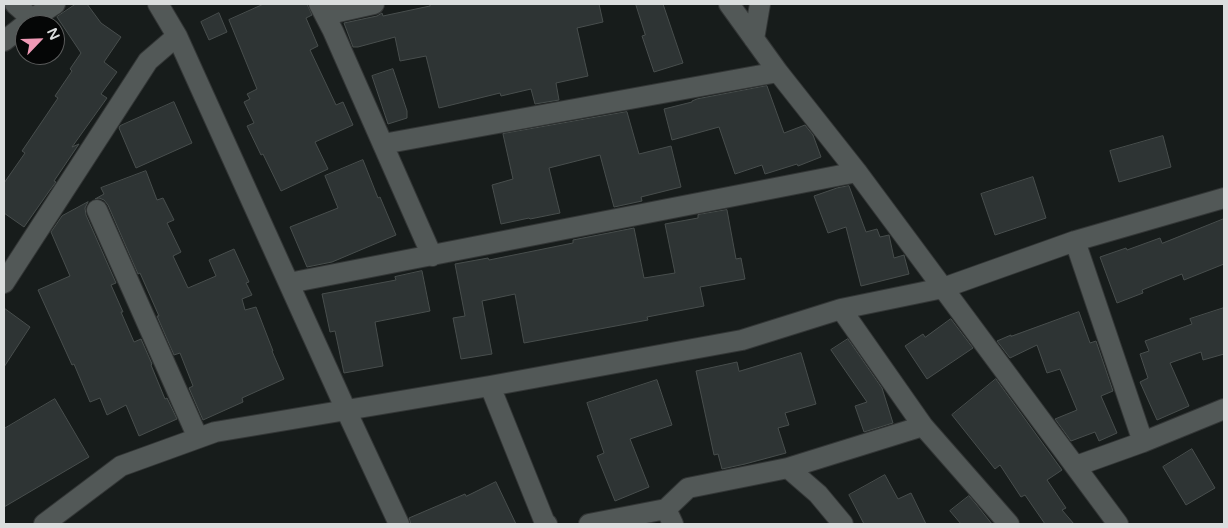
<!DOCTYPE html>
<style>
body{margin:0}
#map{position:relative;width:1228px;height:528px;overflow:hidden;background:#171c1b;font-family:"Varela Round",sans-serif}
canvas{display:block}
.frame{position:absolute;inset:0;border:5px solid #dbdede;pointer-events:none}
.north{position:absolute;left:15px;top:15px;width:50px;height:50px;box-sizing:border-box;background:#050606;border:1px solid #5b5c5c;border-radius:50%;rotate:66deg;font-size:14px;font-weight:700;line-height:20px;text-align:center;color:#dbdede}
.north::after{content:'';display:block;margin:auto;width:18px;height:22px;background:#f09ab6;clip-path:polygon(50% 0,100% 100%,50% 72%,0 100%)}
</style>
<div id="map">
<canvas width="1228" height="528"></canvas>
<div class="frame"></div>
<div class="north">N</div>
</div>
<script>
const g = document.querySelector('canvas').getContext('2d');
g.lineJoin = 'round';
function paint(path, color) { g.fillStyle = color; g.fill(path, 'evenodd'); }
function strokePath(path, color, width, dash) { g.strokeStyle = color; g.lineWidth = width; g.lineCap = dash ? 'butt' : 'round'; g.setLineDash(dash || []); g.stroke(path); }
const building = new Path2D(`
 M76,4H87L101,23L121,37L104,62L117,72L101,94L107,98L72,147L79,144L54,181L56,182L50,190L24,227L4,213V183L25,153L22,151L58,98L55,96L72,71L70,69L81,53L57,17Z
 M264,4H307L312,15L306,18L318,46L310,50L336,105L343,102L353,125L315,142L328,169L281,191L263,154L261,155L247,126L254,123L244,102L250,99L247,94L257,89L229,20Z
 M429,4H599L603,22L577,28L588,76L556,83L559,100L535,104L531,89L501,96L500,93L439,108L426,56L400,61L395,37L358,47H353L344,23L377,16L382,13L383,16L430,6Z
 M636,4H663L683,63L654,72L642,36L645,35Z
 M219,13L227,32L209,40L201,22Z
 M393,69L407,111V118L388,124L372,76Z
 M767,86L784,133L805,125L813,135L821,157L798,166L797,164L765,174L762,165L735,174L719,127L672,140L664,109L692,102V101L697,99Z
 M174,102L192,143L136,168L119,128L120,126Z
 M627,112L639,154L671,146L681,187L641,197L642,201L614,207L600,155L549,168L560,213L530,219L529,218L501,224L492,185L513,179L503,134Z
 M1163,136L1171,167L1119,182L1110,151Z
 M363,160L378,198L380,197L396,235L332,262L307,267L290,227L338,208L325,176Z
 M146,171L157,200L163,198L174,220L167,223L181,252L173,256L188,288L216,276L209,260L234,249L249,282L246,283L252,295L242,299L245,310L256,307L273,351H272L284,379L242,398L243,402L203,420L189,388L193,386L180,353L174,355L157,316H159L140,273L138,274L108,205L104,200L99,198L95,199L104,194L101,188Z
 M1033,177L1046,218L995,235L981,194Z
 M849,186L866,232L877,229L880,237L889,235L894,258L904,255L909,274L861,286L846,227L828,233L814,196L837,188Z
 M88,202L85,208L86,215L116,283L111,285L123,312H121L134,342L141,339L152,364L151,365L165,399L167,398L177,419L139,436L126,405L107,415L100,398L90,402L74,364L72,365L38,290L70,276L51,232L62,216Z
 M727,210L736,259L741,258L745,279L700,287L704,306L647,317L648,320L524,343L515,294L482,301L492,354L461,359L453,318L465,316L455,264L488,258L489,260L573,243V240L634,228L644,278L675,273L665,224L698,218V215Z
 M1224,219V264L1184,280L1182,274L1142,290L1143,293L1117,303L1100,257L1126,248L1127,250L1160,238L1162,243Z
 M422,271L430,311L375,322L383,366L344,373L335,331L330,332L322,294L396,280L395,277Z
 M4,308L30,327L4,367Z
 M1224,308V354L1203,360L1201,352L1170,363L1189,406L1157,420L1140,382L1148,378L1140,354L1149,351L1145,341L1192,324L1190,319Z
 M1079,312L1090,343L1096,341L1113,391L1101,396L1117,433L1099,441L1095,432L1071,441L1055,419L1077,410L1060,369L1047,373L1037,345L1010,358L997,341L1011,335V336Z
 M951,319L973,348L927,379L905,346L923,334L925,337Z
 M848,339L882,388L893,423L864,432L855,406L867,402L831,350Z
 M801,353L816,404L785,413L789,425L778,428L786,453L745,464L722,469L718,454L714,455L696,371L737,362L739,371Z
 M996,379L1062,470L1047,480L1066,508L1062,510L1074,524H1045L1025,495L1021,497L1000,465L995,469L952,415Z
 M657,380L672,425L630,439L649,487L615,501L597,456L604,453L587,403Z
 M55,399L89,457L4,507V429Z
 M1192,449L1215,488L1186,505L1163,467Z
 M885,475L898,499L911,493L926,524H864L849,495Z
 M496,482L516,524H411L409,518L465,494L466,496Z
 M969,496L976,504L992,524H961L950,511Z`);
paint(building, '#2e3434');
strokePath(building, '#484e4d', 1);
const minor = new Path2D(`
 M15,4L32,19
 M158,4L177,36L346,410L399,524
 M319,4L333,31L432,256
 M729,4L778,72L857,172L1118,524
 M325,15L374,4
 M754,39L760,4
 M4,41L32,19L55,4
 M383,144L778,72
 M97,210L198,438
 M1075,241L1143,442
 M4,283L148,61L177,36
 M289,283L857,172
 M841,309L923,426L1009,524
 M490,386L545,523L547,524
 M1076,466L1143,442L1224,409
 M788,468L923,426
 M44,524L121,466L215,432L490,386L742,340L841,309L943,288L1075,241L1224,198
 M589,524L666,509
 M673,524L666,509L688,488L788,468L818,494L843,524`);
strokePath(minor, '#333636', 22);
strokePath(minor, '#525857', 20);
</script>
